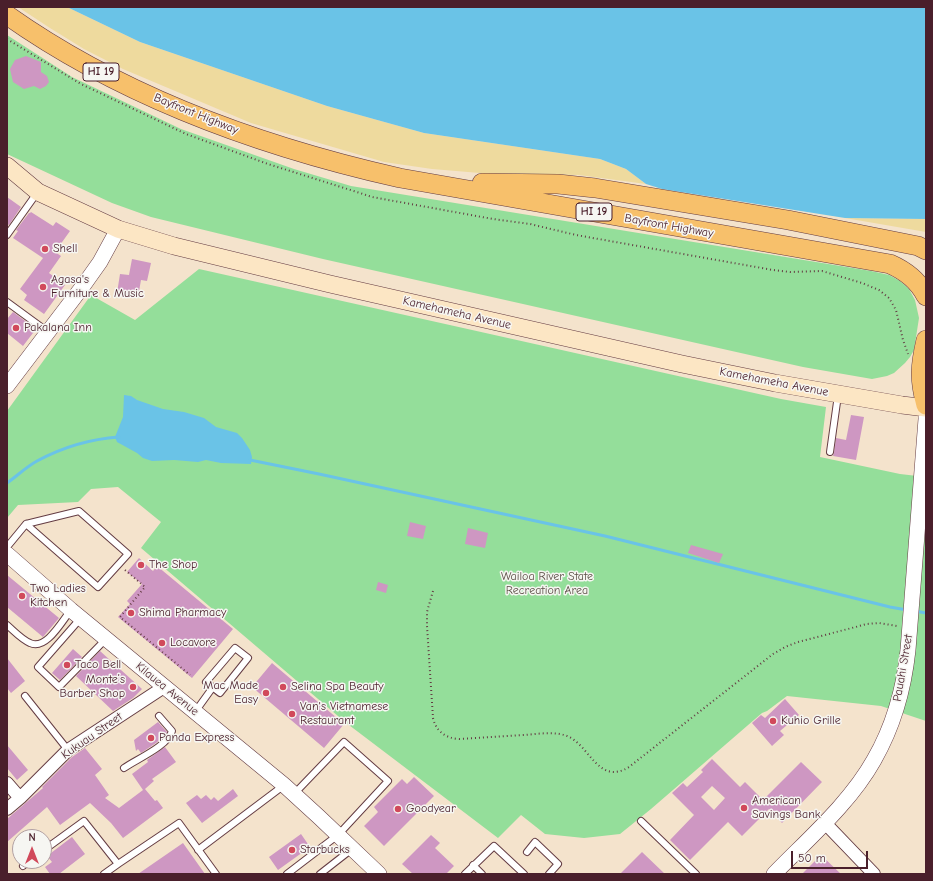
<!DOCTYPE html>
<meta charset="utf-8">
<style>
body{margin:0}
#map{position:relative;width:933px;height:881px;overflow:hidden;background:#f4e3cc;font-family:"Comic Neue",sans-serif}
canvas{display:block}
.frame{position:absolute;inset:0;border:8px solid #4a1f2b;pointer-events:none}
.north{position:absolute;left:12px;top:829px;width:40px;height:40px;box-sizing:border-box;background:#f6f6f2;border:1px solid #b1a0a2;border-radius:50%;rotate:0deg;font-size:11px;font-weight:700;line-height:16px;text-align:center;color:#4a1f2b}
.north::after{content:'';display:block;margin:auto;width:14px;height:18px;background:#d1495b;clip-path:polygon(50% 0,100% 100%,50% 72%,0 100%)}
.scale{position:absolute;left:791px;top:851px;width:77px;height:18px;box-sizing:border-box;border:2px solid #4a1f2b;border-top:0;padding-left:5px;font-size:12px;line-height:14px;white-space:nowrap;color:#4a1f2b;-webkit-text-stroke:3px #f6f6f2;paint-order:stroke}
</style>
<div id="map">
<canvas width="933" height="881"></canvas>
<div class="frame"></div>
<div class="north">N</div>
<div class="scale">50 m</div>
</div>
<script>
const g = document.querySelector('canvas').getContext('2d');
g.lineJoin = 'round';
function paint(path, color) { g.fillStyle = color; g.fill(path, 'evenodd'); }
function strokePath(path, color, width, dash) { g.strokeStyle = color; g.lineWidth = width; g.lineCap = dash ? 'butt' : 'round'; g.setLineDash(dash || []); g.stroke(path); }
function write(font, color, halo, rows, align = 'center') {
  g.font = font + ' "Comic Neue",sans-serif'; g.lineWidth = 3; g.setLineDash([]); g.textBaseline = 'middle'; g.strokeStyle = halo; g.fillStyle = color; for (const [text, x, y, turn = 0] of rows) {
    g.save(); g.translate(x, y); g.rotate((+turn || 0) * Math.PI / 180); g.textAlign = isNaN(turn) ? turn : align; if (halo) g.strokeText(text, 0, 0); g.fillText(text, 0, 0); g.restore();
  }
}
paint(new Path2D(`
 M7,35L72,77L181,129L294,169L351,186L871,271L889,275L900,281L909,289L915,300L919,318L914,350L910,357L905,363L894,373L887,376L872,379L803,367L323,259L151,217L112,203L7,154Z
 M199,269L781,399L826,407L820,457L900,474L926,477V721L881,706L787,696L767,711L762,713L651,809L620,834L584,838L545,834L521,815L498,838L345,722L141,548L161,522L118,487L91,489L78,502L18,505L7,518V411L91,295L135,320Z`), '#94de9a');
paint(new Path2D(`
 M18,7H67L140,42L327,106L424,133L600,159L626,169L646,184L579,175L480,173L432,169L384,162L251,123L123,69L84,49L50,28Z
 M845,218L926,219V232Z`), '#eeda9e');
paint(new Path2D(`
 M67,7H926V219L845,218L662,189L646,184L626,169L600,159L424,133L327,106L140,42Z
 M124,395L131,396L137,400L163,409L184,412L204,418L216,427L237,433L242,438L250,450L252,457L251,464L221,463L206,460L198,462L174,460L152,461L143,458L137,453L117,442L115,437L123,417Z`), '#6ac3e7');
strokePath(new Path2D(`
 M250,460L319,474L605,536L890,607L907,610
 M7,483C17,476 26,467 37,461C63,447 90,439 119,437
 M915,611L926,613`), '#6ac3e7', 3);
paint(new Path2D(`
 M26,56L41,62V72L47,76L49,82L46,86L40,89L34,86L24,89L13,82L10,69L15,60Z
 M7,197L21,207L9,225L7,224Z
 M31,212L53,226L56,222L70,231L55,252L61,256L49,273L65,285L44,314L24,300L27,295L20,289L43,258L13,238L18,231L16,230L29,213H30Z
 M132,259L151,263L147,281L141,280L138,297L117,293L120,274L129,275Z
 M13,312L36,329L23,346L7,333V319Z
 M851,415L864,417L856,460L833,456L834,453L836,438L846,440Z
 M410,522L426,526L423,539L407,536Z
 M468,528L488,533L485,548L465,544Z
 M691,545L723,554L719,563L688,553Z
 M139,558L153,571L157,566L233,629L192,678L118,617L130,604L127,601L142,584L127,572Z
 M7,575L59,618L43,637L7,607Z
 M378,582L388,585L386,593L376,590Z
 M73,649L82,657L60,680L52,673Z
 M100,651L142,689L133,698L113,711L76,676Z
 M7,658L25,681L11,693L7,688Z
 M272,663L344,724L324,748L252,687Z
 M785,699L799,715L780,731L784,735L772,746L752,723L761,715L765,718Z
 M158,722L167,732L166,734L156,743L141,753L138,749L136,751L134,740Z
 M7,745L28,770L17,780L7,768Z
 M165,747L176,762L152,779L154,781L145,789L155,801L157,800L163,808L123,838L111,823L90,803L60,825L47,807L7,842V819L43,788L42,787L72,757L85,748L102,769L95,775L109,795L105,798L119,808L143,790L132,774L148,762L147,760Z
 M712,759L740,787L745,782L763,800L801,762L822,782L782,823L769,809L742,836L728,822L690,860L670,840L694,815L672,793L683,783L687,787L703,772L701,770ZM712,786L725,798L714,810L701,797Z
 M414,777L434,796L384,846L364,826L378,812L374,807L402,779L407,784Z
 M233,789L238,796L202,823L186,803L197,795L201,799L206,795L211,800L214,797L218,801Z
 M301,834L310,847L278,870L269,857Z
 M431,835L440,843L435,848L454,866L446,874H413L402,864Z
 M72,837L85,854L59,874H50L45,867L52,862L47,856Z
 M183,843L205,874H138Z
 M642,852L665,874H620Z
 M821,855L841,874H802Z`), '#ce97c2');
const service = new Path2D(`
 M7,235L37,193
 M7,302L48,332
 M830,452L838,395
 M7,547L26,524L79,511L128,554L98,587L26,524
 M80,619L38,667L59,687L106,639
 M7,625C14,631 21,639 30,643C46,651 62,621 71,610
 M235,648L248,658L220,693L206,682Z
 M25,696L68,750
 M195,712L213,687
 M124,768C137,759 168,746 172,731L159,716
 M641,821L696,874
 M44,850L84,821L118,864L104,874
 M198,850L283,786
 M527,852L535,842L558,864L549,874
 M118,864L179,823L216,874
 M473,865L482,874
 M23,866L29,861
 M287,874L338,835L388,781L344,742L294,794
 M320,874L352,849
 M465,874L494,846L524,874`);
const minor = new Path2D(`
 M7,783L20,798
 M7,809L20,798L68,750L164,687
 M824,822L874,874`);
const tertiary = new Path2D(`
 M7,386L83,286L100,262L118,229
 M7,554L71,610L284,785L319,817L379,874
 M774,874C808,839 850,803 874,760C893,727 904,688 908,650L926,419`);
const secondary = new Path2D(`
 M7,166L38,192L118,229L174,246L330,284L682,364L775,383L902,405L926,408`);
const primary = new Path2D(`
 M7,15C123,97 262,147 400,178L890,264C906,271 918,280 926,296
 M482,183L558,184L595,188L788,220L918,246L926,250
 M926,340C920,366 919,379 926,405`);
strokePath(service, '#643c43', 8);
strokePath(minor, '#643c43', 14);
strokePath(tertiary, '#643c43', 16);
strokePath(secondary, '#643c43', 18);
strokePath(primary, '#643c43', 20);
strokePath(new Path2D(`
 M7,39L81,84L186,134L268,164L360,193L372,197L493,219L530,224L576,235L773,270L790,272L822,271L862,283L879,290L889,298L896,310L903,340L908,354
 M125,570L145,587L120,617L190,675
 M433,591L427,612V626L433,718C436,731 445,738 459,739C481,738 502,736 524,735C538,734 554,731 567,736C590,745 598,786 629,767L773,654L785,647L798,642L867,624L879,623L897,626`), '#643c43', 2, [1, 3]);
strokePath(service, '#fff', 6);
strokePath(minor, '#fff', 12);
strokePath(tertiary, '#fff', 15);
strokePath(secondary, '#fce6c4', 17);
strokePath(primary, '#f7c06b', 19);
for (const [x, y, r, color] of [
 [45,249,4,"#d1495b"],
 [43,287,4,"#d1495b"],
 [16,328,4,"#d1495b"],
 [141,565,4,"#d1495b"],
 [22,596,4,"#d1495b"],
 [131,613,4,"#d1495b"],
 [162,643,4,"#d1495b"],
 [67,665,4,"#d1495b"],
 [133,687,4,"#d1495b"],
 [283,687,4,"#d1495b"],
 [266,693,4,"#d1495b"],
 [292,714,4,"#d1495b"],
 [773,721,4,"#d1495b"],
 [151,738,4,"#d1495b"],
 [744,808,4,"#d1495b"],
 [398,809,4,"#d1495b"],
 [292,850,4,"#d1495b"]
]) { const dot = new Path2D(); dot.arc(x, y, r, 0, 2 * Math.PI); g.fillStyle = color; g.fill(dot); strokePath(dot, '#f6f6f2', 1.5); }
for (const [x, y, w] of [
 [101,72,36],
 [594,212,36]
]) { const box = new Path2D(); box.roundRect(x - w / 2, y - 9, w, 18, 3); g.fillStyle = '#f6f6f2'; g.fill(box); strokePath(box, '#4a1f2b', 1); }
write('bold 11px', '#4a1f2b', null, [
 ["HI 19",101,72],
 ["HI 19",594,212]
]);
write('12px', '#4a1f2b', '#f6f6f2', [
 ["Bayfront Highway",196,114,22],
 ["Bayfront Highway",669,226,10],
 ["Kamehameha Avenue",457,313,13],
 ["Kamehameha Avenue",774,382,11],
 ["Pauahi Street",903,668,-80],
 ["Kilauea Avenue",167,689,39],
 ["Kukuau Street",92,736,-35]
]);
write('12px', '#4a1f2b', '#f6f6f2', [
 ["Shell",53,249],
 ["Agasa's",51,280],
 ["Furniture & Music",51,294],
 ["Pakalana Inn",24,328],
 ["The Shop",149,565],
 ["Two Ladies",30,589],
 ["Kitchen",30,603],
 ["Shima Pharmacy",139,613],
 ["Locavore",170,643],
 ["Taco Bell",75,665],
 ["Monte’s",125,680,"right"],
 ["Barber Shop",125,694,"right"],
 ["Mac Made",258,686,"right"],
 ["Easy",258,700,"right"],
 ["Selina Spa Beauty",291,687],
 ["Van's Vietnamese",300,707],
 ["Restaurant",300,721],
 ["Kuhio Grille",781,721],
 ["Panda Express",159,738],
 ["American",752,801],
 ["Savings Bank",752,815],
 ["Goodyear",406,809],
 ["Starbucks",300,850]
], 'left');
write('12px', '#5c4f47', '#f6f6f2', [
 ["Wailoa River State",547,577],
 ["Recreation Area",547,591]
]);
</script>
